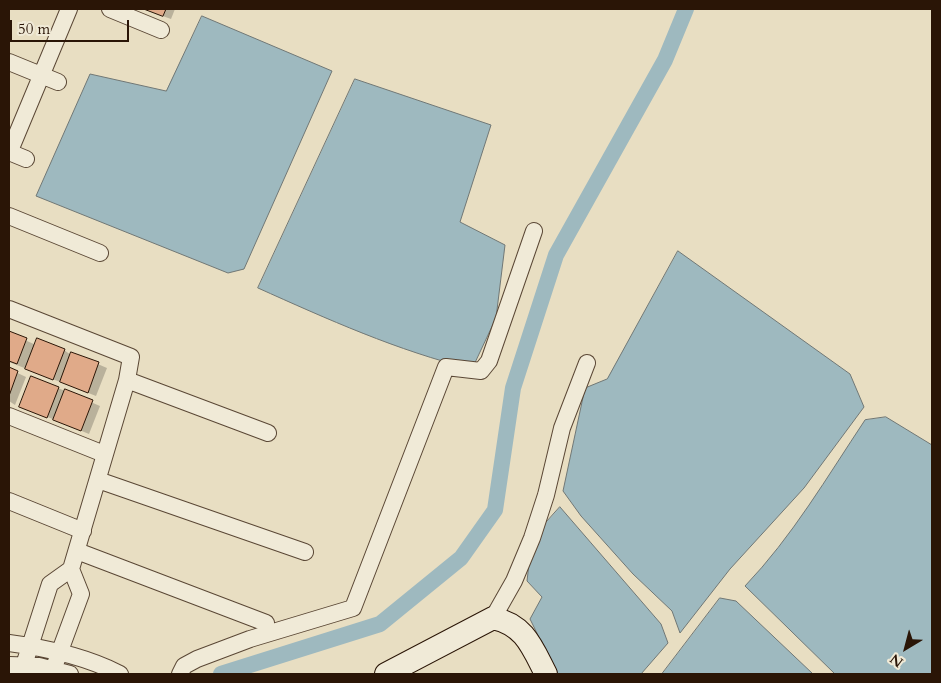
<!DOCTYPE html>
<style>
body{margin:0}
#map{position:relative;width:941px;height:683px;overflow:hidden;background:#e8dec2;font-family:Cardo,serif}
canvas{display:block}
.frame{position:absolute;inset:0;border:10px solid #2a1506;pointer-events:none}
.north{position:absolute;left:881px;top:623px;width:50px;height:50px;-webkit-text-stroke:4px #f0ead7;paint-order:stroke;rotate:217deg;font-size:14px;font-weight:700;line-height:20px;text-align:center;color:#2a1506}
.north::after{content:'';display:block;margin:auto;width:18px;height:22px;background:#2a1506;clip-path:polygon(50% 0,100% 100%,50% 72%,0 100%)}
.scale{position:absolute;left:10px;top:20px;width:119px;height:22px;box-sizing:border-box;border:2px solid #2a1506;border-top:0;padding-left:6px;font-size:15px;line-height:18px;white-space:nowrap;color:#2a1506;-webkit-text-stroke:4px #f0ead7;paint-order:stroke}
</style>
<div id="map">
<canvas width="941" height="683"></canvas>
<div class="frame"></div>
<div class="north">N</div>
<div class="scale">50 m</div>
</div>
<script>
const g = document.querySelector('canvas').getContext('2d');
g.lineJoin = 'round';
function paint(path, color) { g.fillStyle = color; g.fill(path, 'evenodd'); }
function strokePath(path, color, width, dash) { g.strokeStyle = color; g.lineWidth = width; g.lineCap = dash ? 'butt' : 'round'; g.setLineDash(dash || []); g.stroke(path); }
const water = new Path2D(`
 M202,16L332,71L244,269L228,273L36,196L90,74L166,91Z
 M355,79L491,125L460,222L505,245L496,318L472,369C398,351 327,319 258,288Z
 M678,251L850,374L864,407L804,488L730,569L680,633L672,611L633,574L581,516L563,491L585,388L607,379Z
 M886,417L932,445V674H835L745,586C792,537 827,477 865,420Z
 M560,507L661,624L668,643L641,674H557L530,619L542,597L527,581L532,538Z
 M720,598L736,601L813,674H662Z`);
paint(water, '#9eb9bf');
strokePath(water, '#707775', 1);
paint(new Path2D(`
 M143,9H175L171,19Z
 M9,333L36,345L64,350L71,355L72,353L107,368L96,396L9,362Z
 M9,369L26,377L15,405L9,401Z
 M58,388L100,406L89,434L21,406Z`), '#0003');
strokePath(new Path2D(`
 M221,674L380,624L461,558L495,510L513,388L556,255L665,60L686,9`), '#9eb9bf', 16);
const building = new Path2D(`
 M144,9H166L163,16Z
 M9,331L27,338L17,364L9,361Z
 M37,338L65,349L53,380L25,369Z
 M71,352L99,362L88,393L60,382Z
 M9,367L18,371L9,396Z
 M31,376L59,387L47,418L19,407Z
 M65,389L93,400L81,431L53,420Z`);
paint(building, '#e0aa89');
strokePath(building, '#2a1506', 1);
const street = new Path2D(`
 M110,9L161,30
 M9,62L58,82
 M9,152L26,159
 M9,153L69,9
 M9,216L100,253
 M9,309L131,357L127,380L71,569
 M127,380L268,433
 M9,416L104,454
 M98,480L305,552
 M9,501L83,531
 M77,551L266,623
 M493,618L514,581L532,538L546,495L562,428L587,363
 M9,643C47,648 85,656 120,674
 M9,665L39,666L70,674
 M24,665L50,584L71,569L81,594L53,670
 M180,674L184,666L197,659L250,639L353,608L446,367L481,371L489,361L534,231`);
const secondary = new Path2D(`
 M386,674L493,618C525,625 532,647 546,674`);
strokePath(street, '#5a4735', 18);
strokePath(secondary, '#2a1506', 24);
strokePath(street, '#f0ead7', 16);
strokePath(secondary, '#f0ead7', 22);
</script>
